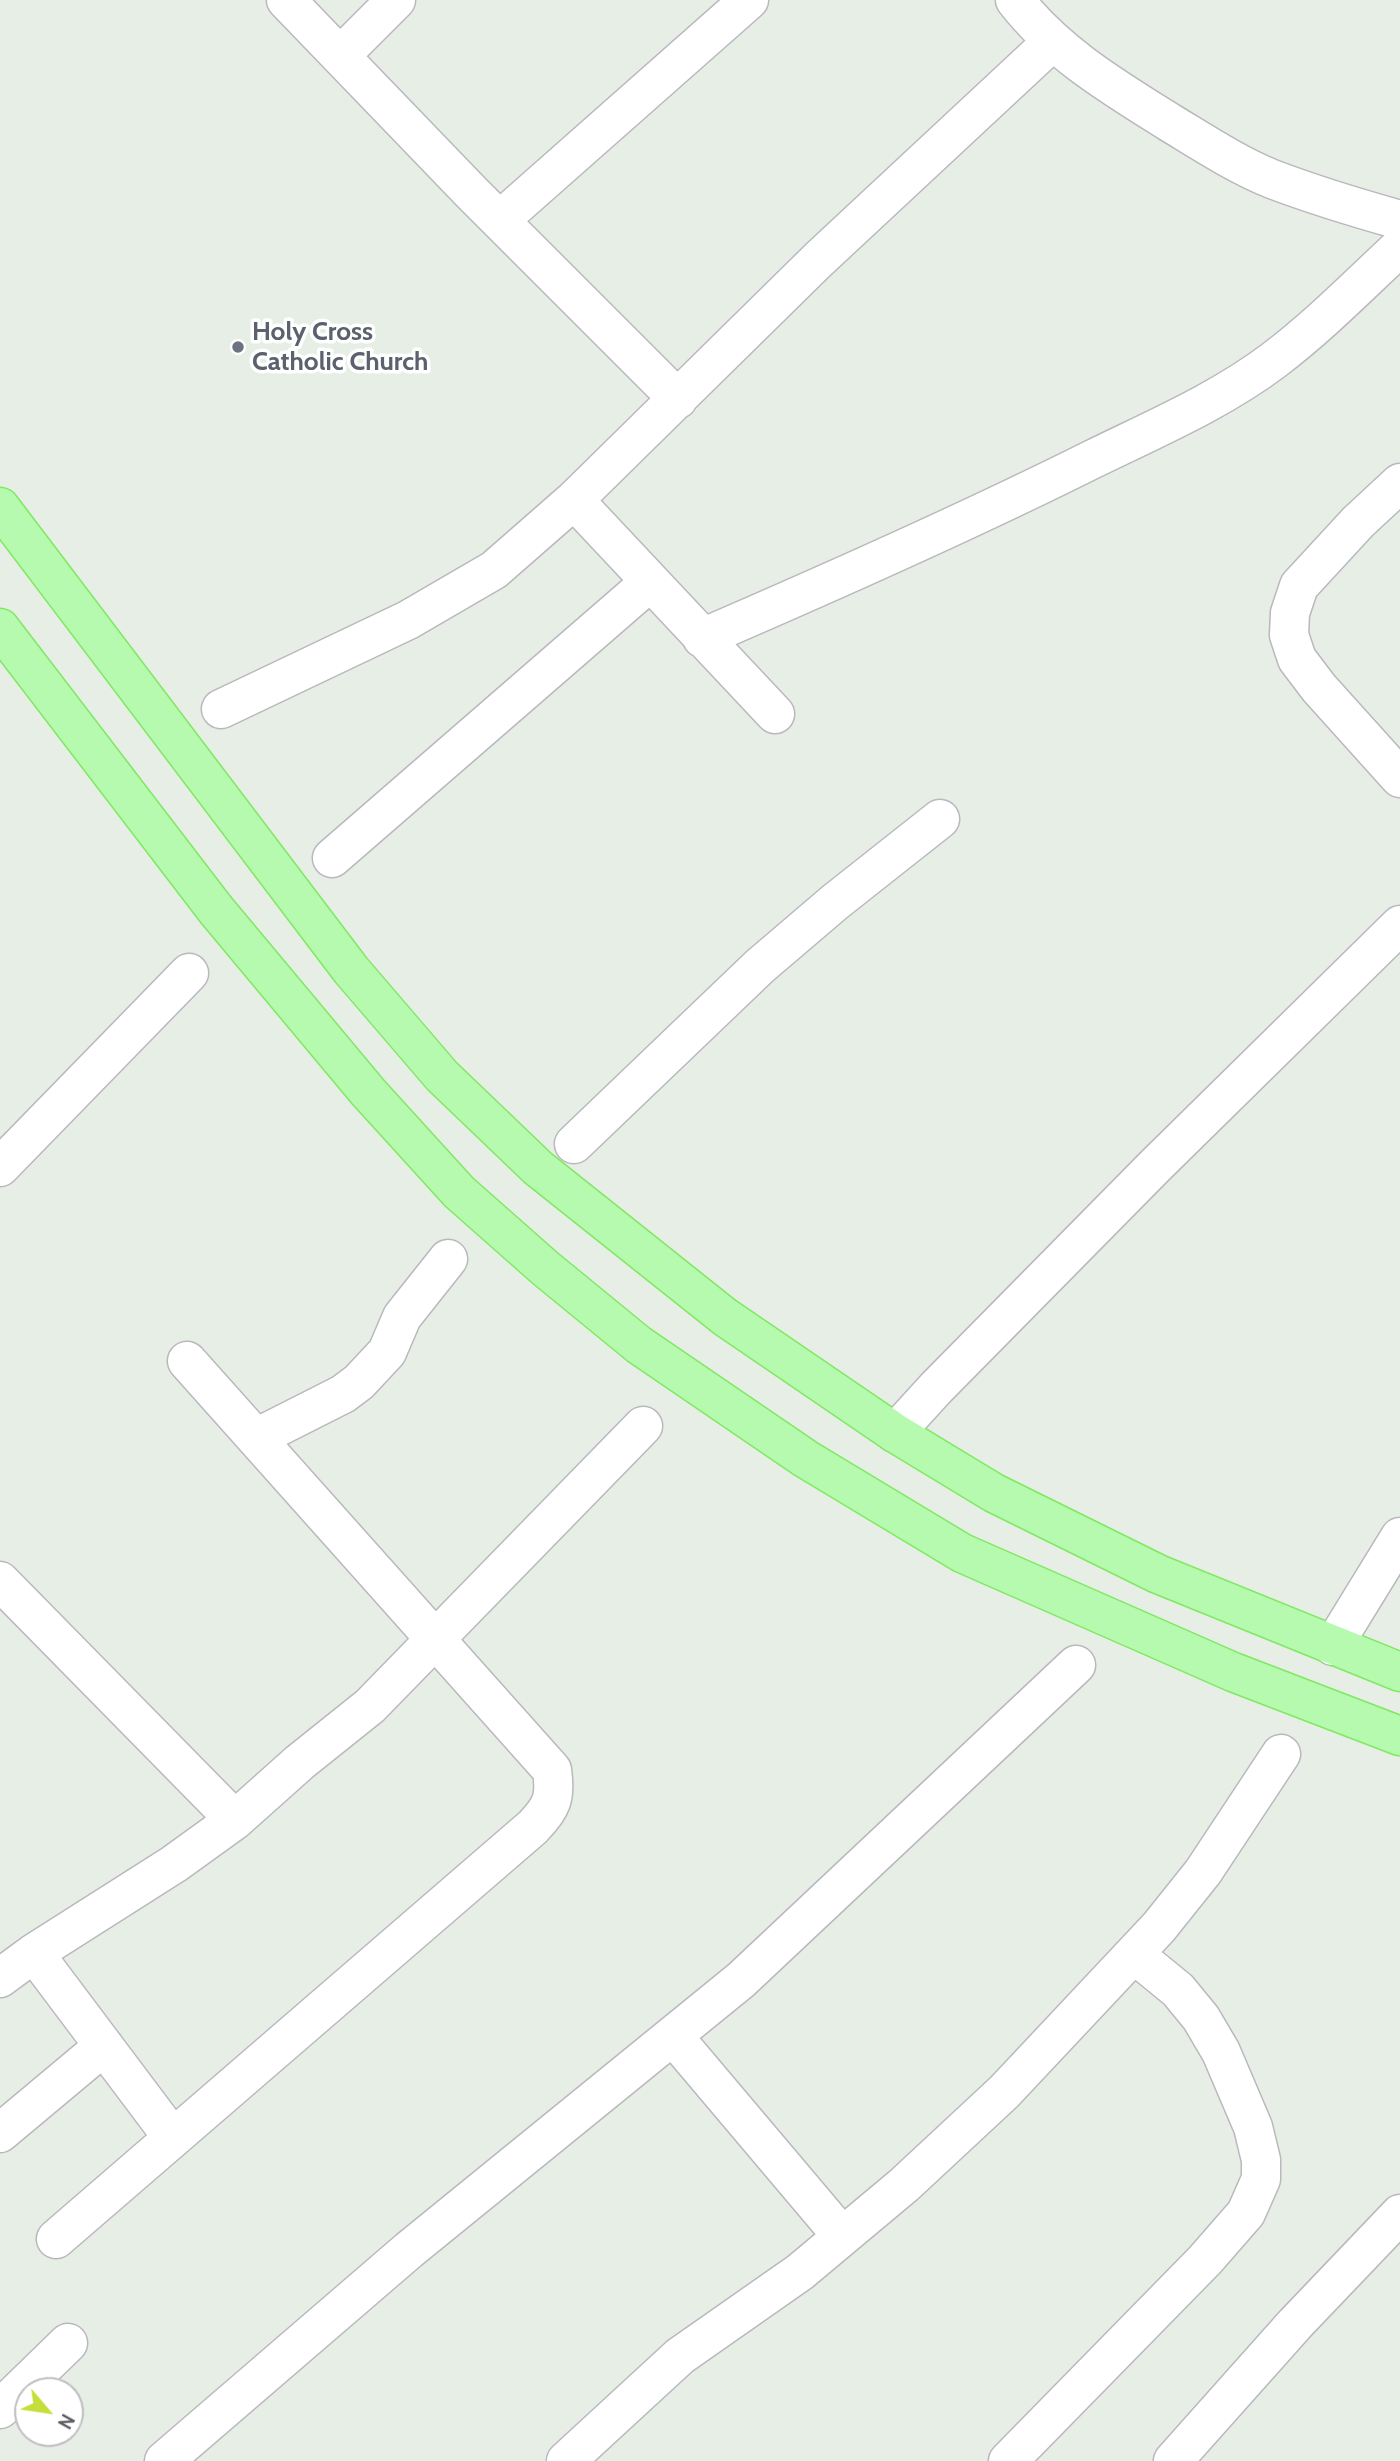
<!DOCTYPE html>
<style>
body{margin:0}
#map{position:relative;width:1400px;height:2461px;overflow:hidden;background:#e6eee5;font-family:Cabin,sans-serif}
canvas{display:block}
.north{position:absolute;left:14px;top:2377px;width:70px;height:70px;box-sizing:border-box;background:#fff;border:2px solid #c0bec1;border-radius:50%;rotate:119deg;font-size:19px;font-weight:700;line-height:28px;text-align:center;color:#615d64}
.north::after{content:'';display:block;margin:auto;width:24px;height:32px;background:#c6de3a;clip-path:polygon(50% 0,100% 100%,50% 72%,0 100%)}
</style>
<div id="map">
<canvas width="1400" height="2461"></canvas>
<div class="north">N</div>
</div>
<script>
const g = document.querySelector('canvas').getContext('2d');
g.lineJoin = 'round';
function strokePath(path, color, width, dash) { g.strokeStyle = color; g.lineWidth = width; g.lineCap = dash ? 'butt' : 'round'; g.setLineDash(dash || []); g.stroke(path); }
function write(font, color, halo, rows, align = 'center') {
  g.font = font + ' Cabin,sans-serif'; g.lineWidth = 7; g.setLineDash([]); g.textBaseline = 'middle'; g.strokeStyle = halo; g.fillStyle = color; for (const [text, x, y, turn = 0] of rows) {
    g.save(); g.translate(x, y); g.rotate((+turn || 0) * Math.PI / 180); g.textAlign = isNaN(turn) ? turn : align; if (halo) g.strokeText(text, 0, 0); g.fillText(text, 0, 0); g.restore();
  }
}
const minor = new Path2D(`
 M286,0L472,193L678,399
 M1015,0C1056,53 1113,87 1169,122C1202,142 1237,165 1272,179C1314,195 1357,208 1400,220
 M340,56L396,0
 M500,220L749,0
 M1400,483L1358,522L1299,586L1290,613L1289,635L1297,659L1319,688L1400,778
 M574,500L775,714
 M702,638C834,581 965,523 1093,459C1154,429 1220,401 1274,360C1319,326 1359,285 1400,247
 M221,709L408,620L494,570L574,500L818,260L1053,41
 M332,858L650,582
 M574,1144L760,966L835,902L940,819
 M0,1167L189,973
 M895,1433L936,1388L1155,1166L1400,925
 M256,1438L343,1394L359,1382L387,1352L402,1317L448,1259
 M0,1581L235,1820
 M1333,1646L1400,1537
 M34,1953L173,2138
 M0,1978L34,1953L174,1864L235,1820L300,1762L370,1706L643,1426
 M673,2036L842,2236
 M0,2133L104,2046
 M56,2239L533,1827C552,1807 556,1798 552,1770L187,1361
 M0,2409L68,2343
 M164,2461L409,2250L741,1980L1076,1665
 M566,2461L680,2356L800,2272L904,2185L1004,2092L1159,1927L1203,1872L1281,1754
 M1008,2461L1205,2260L1246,2213L1261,2179V2160L1253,2127L1221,2052L1201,2018L1178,1990L1134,1954
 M1173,2461L1295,2324L1400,2214`);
const major = new Path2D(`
 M0,507L351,970L442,1076L538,1168L725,1317L895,1433L994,1493L1158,1574L1400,1672
 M0,628L216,910L368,1092L459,1192L545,1268L639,1345L806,1459L962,1553L1233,1672L1400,1736`);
strokePath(minor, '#bbb7be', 41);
strokePath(major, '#80e863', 41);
strokePath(minor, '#fff', 38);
strokePath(major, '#b5faae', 38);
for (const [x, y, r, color] of [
 [238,347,7,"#6b7280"]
]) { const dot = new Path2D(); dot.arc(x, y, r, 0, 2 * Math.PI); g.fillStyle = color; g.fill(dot); strokePath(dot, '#fff', 2.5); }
write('bold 26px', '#5b616d', '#fff', [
 ["Holy Cross",252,332],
 ["Catholic Church",252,362]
], 'left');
</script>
